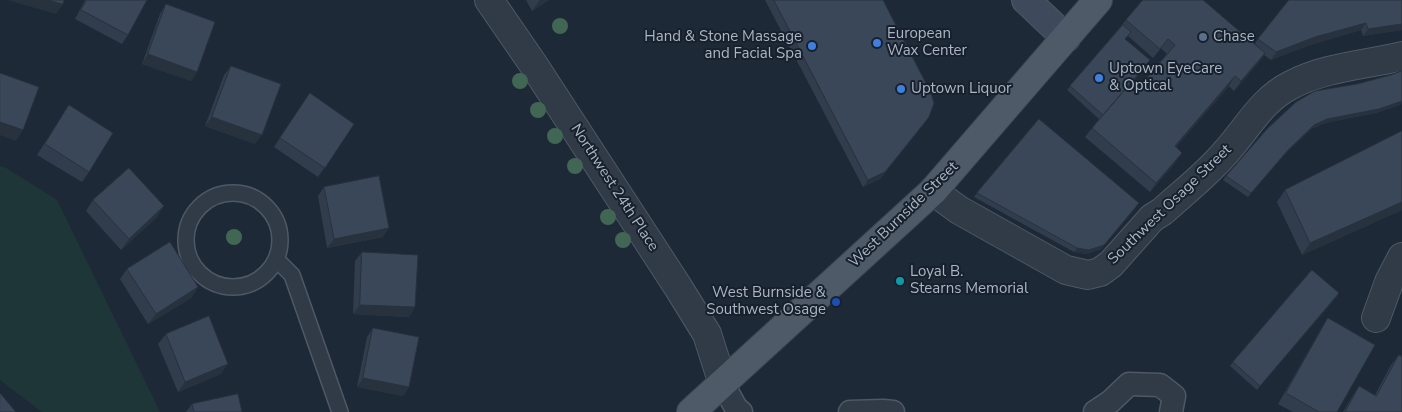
<!DOCTYPE html>
<style>
body{margin:0}
canvas{display:block;background:#1d2937}
</style>
<canvas width="1402" height="412"></canvas>
<script>
const g = document.querySelector('canvas').getContext('2d');
g.lineJoin = 'round';
function paint(path, color) { g.fillStyle = color; g.fill(path, 'evenodd'); }
function strokePath(path, color, width, dash) { g.strokeStyle = color; g.lineWidth = width; g.lineCap = dash ? 'butt' : 'round'; g.setLineDash(dash || []); g.stroke(path); }
function write(font, color, halo, rows, align = 'center') {
  g.font = font + ' "Nunito Sans",sans-serif'; g.lineWidth = 4; g.setLineDash([]); g.textBaseline = 'middle'; g.strokeStyle = halo; g.fillStyle = color; for (const [text, x, y, turn = 0] of rows) {
    g.save(); g.translate(x, y); g.rotate((+turn || 0) * Math.PI / 180); g.textAlign = isNaN(turn) ? turn : align; if (halo) g.strokeText(text, 0, 0); g.fillText(text, 0, 0); g.restore();
  }
}
paint(new Path2D(`
 M0,166L6,168L57,200L160,412H42L0,380Z`), '#1f3638');
const service = new Path2D(`
 M186 240a47 47 0 1 1 94 0a47 47 0 1 1-94 0Z
 M276,259L292,275L340,412`);
const pedestrian = new Path2D(`
 M723,384L736,408L741,412
 M850,412L883,411L893,412
 M1095,412L1110,402L1129,384L1160,385L1174,396L1171,412`);
const minor = new Path2D(`
 M933,191L959,210L1066,270L1088,275L1100,272L1111,264L1152,218L1163,211C1184,192 1207,174 1225,153C1247,129 1261,100 1291,85C1325,67 1365,65 1402,56
 M1376,318L1389,282L1402,257`);
const tertiary = new Path2D(`
 M489,0L533,64L678,287L707,334L723,384`);
const secondary = new Path2D(`
 M1026,0L1066,38`);
const primary = new Path2D(`
 M691,412L933,191L1098,0`);
strokePath(service, '#4e5866', 18);
strokePath(pedestrian, '#4e5866', 25);
strokePath(minor, '#4e5866', 30);
strokePath(tertiary, '#4e5866', 30);
strokePath(secondary, '#4e5866', 30);
strokePath(primary, '#3a4451', 30);
strokePath(service, '#313b47', 15);
strokePath(pedestrian, '#313b47', 22);
strokePath(minor, '#313b47', 28);
strokePath(tertiary, '#313b47', 28);
strokePath(secondary, '#3e4a5b', 28);
strokePath(primary, '#4e5a68', 28);
g.fillStyle = '#426654';
for (const [x, y] of [
 [560,26],
 [520,81],
 [538,110],
 [555,136],
 [575,166],
 [608,217],
 [234,237],
 [623,240]
]) { g.beginPath(); g.arc(x, y, 8, 0, 2 * Math.PI); g.fill(); }
paint(new Path2D(`
 M85,0H147L128,35L122,44L75,19Z
 M526,0H549L532,11Z
 M765,0H883L924,124L880,179L863,187Z
 M1402,0V30L1363,36L1361,30L1310,45L1271,60L1264,55L1258,63L1234,91L1229,86L1176,147V162L1150,192L1085,137L1099,119L1067,90L1126,20L1255,44L1258,39ZM1128,36L1153,58L1161,48L1167,54L1135,92L1128,87L1148,64L1125,39Z
 M166,4L197,72L191,81L142,64L160,14Z
 M231,66L255,144L205,126L224,75Z
 M1402,71V104L1376,113L1325,123L1311,129L1285,154L1248,197L1223,180L1226,176L1357,84L1391,75Z
 M310,93L354,124L318,177L274,147Z
 M69,105L89,172L82,182L37,155Z
 M1402,131V210L1302,255L1277,202L1285,190Z
 M324,187L383,237L327,248L318,196Z
 M977,193L1136,207L1101,249L1087,254L1074,252L974,197Z
 M93,200L157,217L121,250L86,211Z
 M362,252L415,307L409,317L353,314L355,261Z
 M127,269L198,287L191,298L148,324L120,279Z
 M1339,293L1257,390L1230,366L1233,362Z
 M1328,318L1337,412H1293L1278,404L1321,329Z
 M373,328L409,387L403,396L357,387L367,337Z
 M166,334L221,374L178,392L158,344Z
 M1402,354V412H1343L1352,397L1359,386L1375,395L1391,365L1399,355L1401,356Z
 M192,404L242,412H186Z`), '#313d4c');
paint(new Path2D(`
 M7,0H47L63,4L56,14Z
 M540,0H549L532,11Z
 M1366,23L1361,30L1310,45L1271,60L1276,52L1315,37Z
 M1402,24V30L1363,36L1368,29Z
 M1265,53L1258,63L1234,91L1241,81Z
 M148,54L197,72L191,81L142,64Z
 M1235,76L1229,86L1168,156L1175,146Z
 M1402,101V104L1376,113L1325,123L1311,129L1285,154L1248,197L1288,150L1314,125L1327,119Z
 M212,117L262,135L255,144L205,126Z
 M929,117L880,179L863,187L868,180Z
 M0,122L23,130L16,141L0,135Z
 M1182,153L1176,162L1150,192L1156,183Z
 M1402,202V210L1302,255L1310,243Z
 M1139,203L1101,249L1087,254L1074,252L1077,248Z
 M164,206L157,217L121,250L129,239Z
 M389,228L383,237L327,248L334,239Z
 M198,287L191,298L148,324L156,314Z
 M1339,293L1337,297L1257,390L1260,386Z
 M360,305L415,307L409,317L353,314Z
 M228,364L221,374L178,392L185,382Z
 M363,378L409,387L403,396L357,387Z`), '#28323e');
const building = new Path2D(`
 M47,0H64L63,4Z
 M87,0H147L128,35L81,10Z
 M774,0H883L930,91L934,103L929,117L885,172L868,180Z
 M1143,0H1203L1265,53L1241,81L1235,76L1175,146L1182,153L1156,183L1092,128L1128,86L1135,92L1175,45L1168,39L1160,49L1126,20Z
 M1289,0H1402V24L1368,29L1366,23L1315,37L1276,52L1258,39Z
 M166,4L215,22L197,72L148,54Z
 M1123,25L1131,32L1125,39L1150,60L1103,115L1070,86Z
 M231,66L281,84L262,135L212,117Z
 M1402,71V101L1379,109L1327,119L1314,125L1288,150L1251,193L1226,176L1267,129L1296,102L1315,91L1357,84L1391,75Z
 M0,73L39,87L23,130L0,122Z
 M310,93L354,124L325,168L280,138Z
 M69,105L113,133L89,172L45,144Z
 M1039,119L1139,203L1104,245L1089,250L1077,248L977,193Z
 M1402,131V202L1310,243L1285,190Z
 M129,168L164,206L129,239L93,200Z
 M379,176L389,228L334,239L324,187Z
 M170,242L198,287L156,314L127,269Z
 M362,252L418,255L415,307L360,305Z
 M1312,270L1339,293L1260,386L1233,362Z
 M209,316L228,364L185,382L166,334Z
 M1328,318L1375,345L1337,412H1319L1286,393Z
 M373,328L419,337L409,387L363,378Z
 M1399,355L1402,357V412H1345L1359,386L1376,396Z
 M0,393L16,412H0Z
 M238,394L242,412H194L192,404Z`);
paint(building, '#394758');
strokePath(building, '#28323e', 1);
for (const [x, y, r, color] of [
 [1203,37,5,"#5c6f8a"],
 [877,43,5,"#3f7fe0"],
 [812,46,5,"#3f7fe0"],
 [1099,78,5,"#3f7fe0"],
 [901,89,5,"#3f7fe0"],
 [900,281,5,"#0f9aa8"],
 [836,302,5,"#1a4fb4"]
]) { const dot = new Path2D(); dot.arc(x, y, r, 0, 2 * Math.PI); g.fillStyle = color; g.fill(dot); strokePath(dot, '#17202c', 2); }
write('15px', '#aab5c5', '#17202c', [
 ["European",887,34],
 ["Wax Center",887,51],
 ["Hand & Stone Massage",802,37,"right"],
 ["and Facial Spa",802,54,"right"],
 ["Chase",1213,37],
 ["Uptown EyeCare",1109,69],
 ["& Optical",1109,86],
 ["Uptown Liquor",911,89],
 ["Loyal B.",910,272],
 ["Stearns Memorial",910,289],
 ["West Burnside &",826,293,"right"],
 ["Southwest Osage",826,310,"right"]
], 'left');
write('15px', '#aab5c5', '#17202c', [
 ["Northwest 24th Place",614,188,57],
 ["Southwest Osage Street",1170,205,-44],
 ["West Burnside Street",904,215,-44]
]);
</script>
